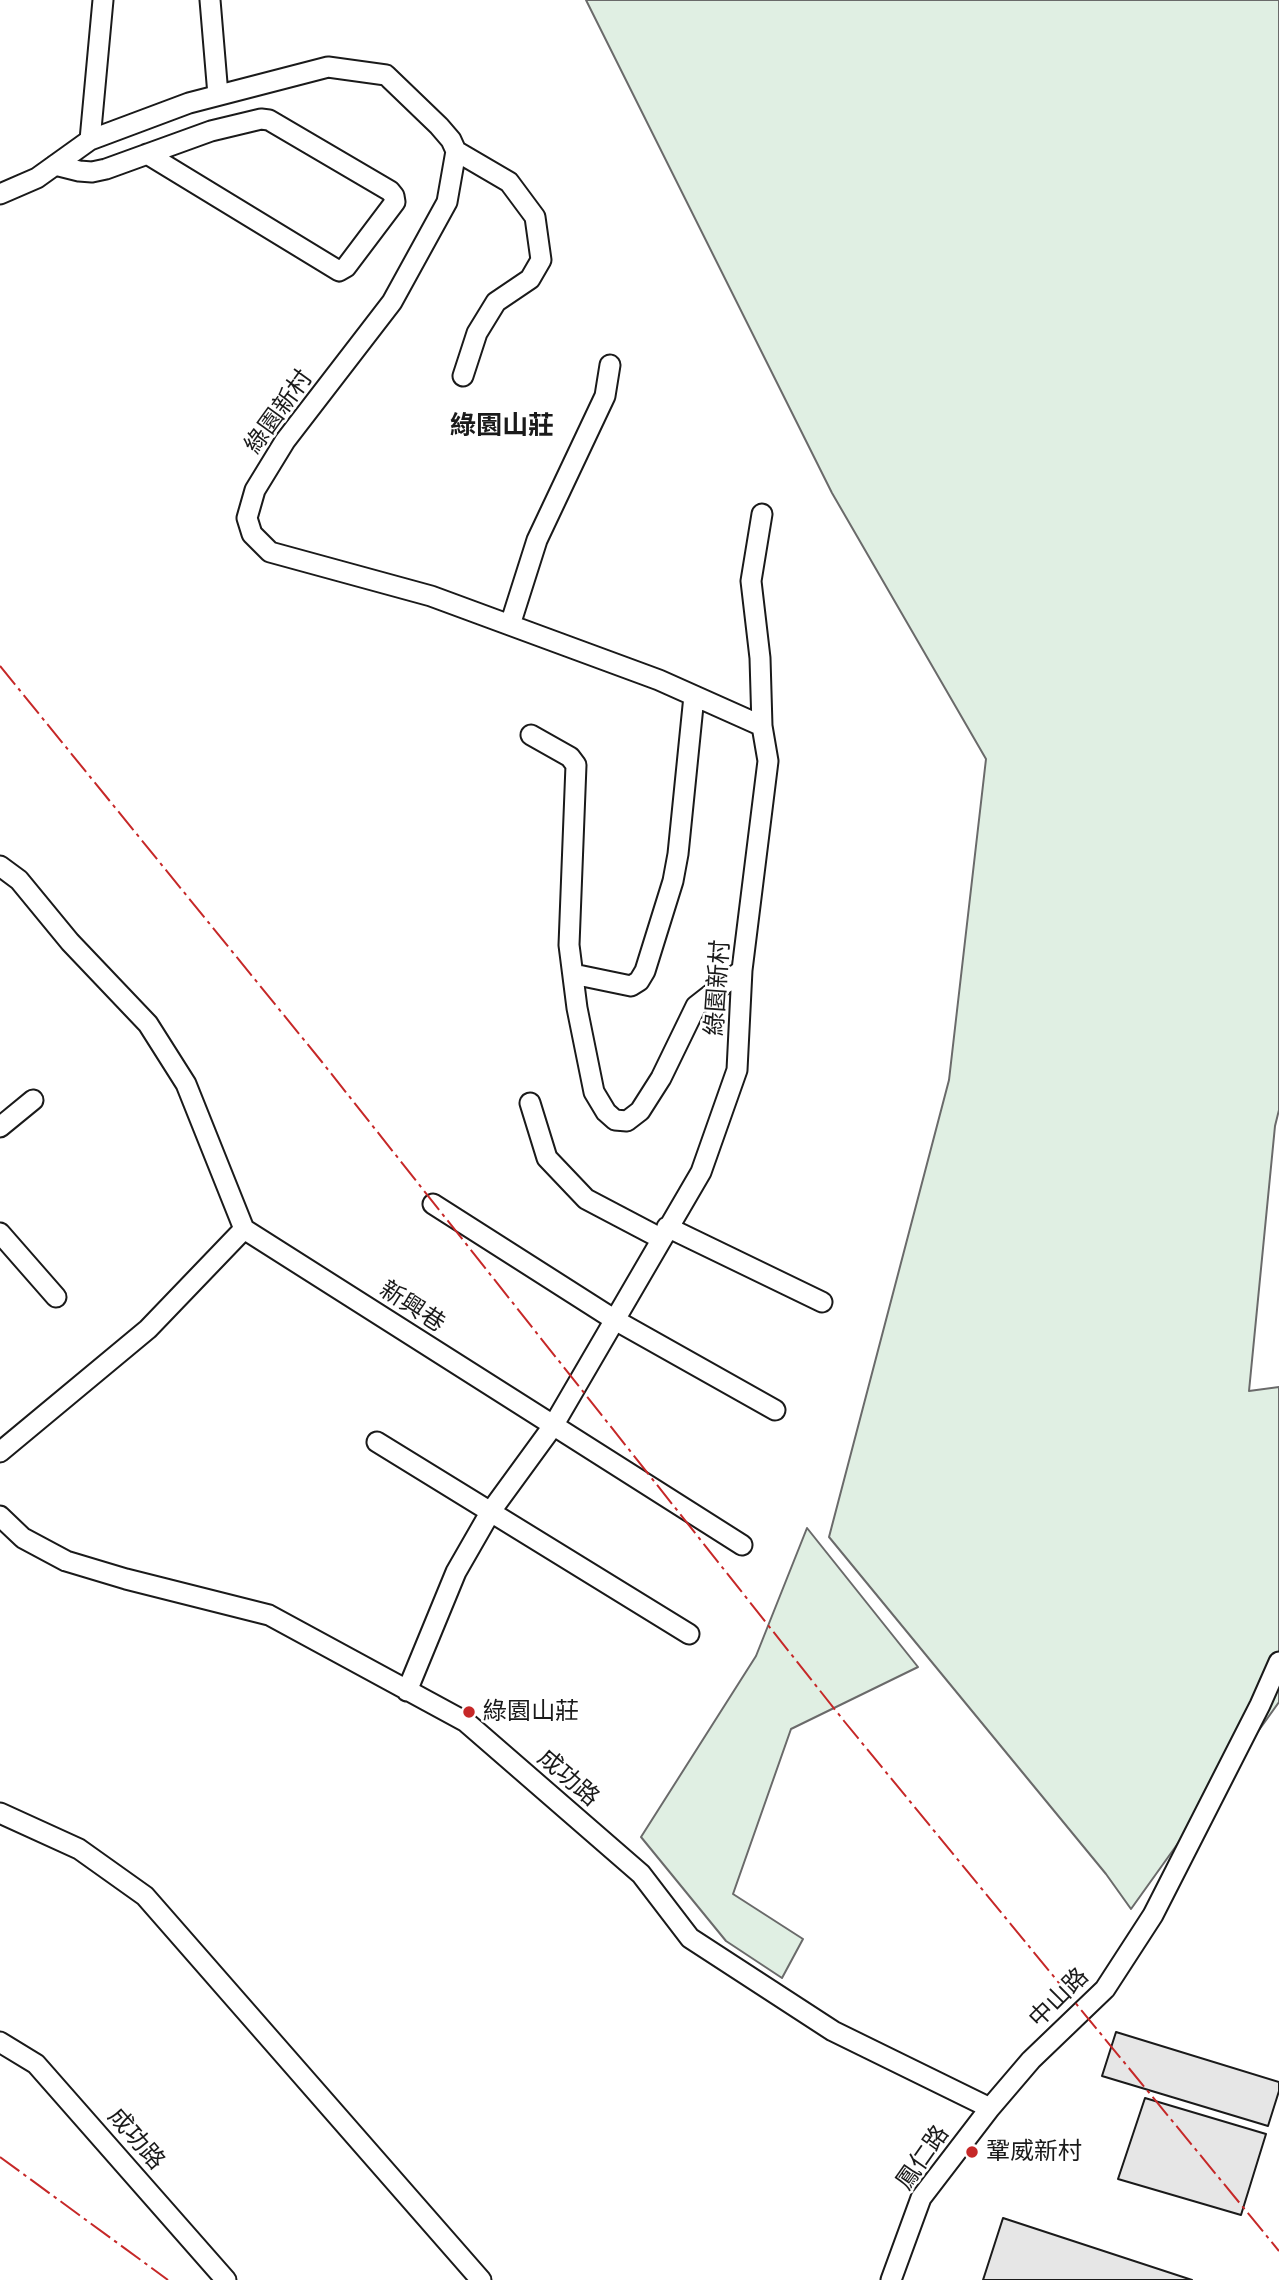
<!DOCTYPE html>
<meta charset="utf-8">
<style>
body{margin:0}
canvas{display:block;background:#fff}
</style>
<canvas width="1279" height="2280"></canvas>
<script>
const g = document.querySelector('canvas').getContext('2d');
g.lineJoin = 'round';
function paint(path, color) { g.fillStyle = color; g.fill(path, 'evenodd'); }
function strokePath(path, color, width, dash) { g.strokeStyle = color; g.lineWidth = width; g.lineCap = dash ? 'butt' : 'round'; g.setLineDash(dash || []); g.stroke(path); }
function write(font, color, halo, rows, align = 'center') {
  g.font = font + ' Figtree,"Noto Sans TC",sans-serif'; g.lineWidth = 5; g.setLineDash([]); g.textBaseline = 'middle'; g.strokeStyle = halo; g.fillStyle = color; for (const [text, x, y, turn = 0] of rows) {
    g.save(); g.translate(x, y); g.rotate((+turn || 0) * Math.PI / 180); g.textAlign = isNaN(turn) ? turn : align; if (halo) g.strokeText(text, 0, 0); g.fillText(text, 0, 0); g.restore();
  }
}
const green = new Path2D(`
 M586,0H1279V1110L1275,1126L1249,1391L1279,1387V1702L1131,1909L1106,1874L829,1537L949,1080L986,759L832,493Z
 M807,1528L918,1667L791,1729L733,1894L803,1939L782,1978L726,1941L641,1837L756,1656Z`);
paint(green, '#e0efe3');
strokePath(green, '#6a6a6a', 2);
const building = new Path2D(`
 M1116,2032L1279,2082V2091L1268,2126L1102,2076Z
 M1145,2098L1266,2134L1241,2215L1118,2179Z
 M1003,2218L1192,2280H983Z`);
paint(building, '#e6e6e6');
strokePath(building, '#1a1a1a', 2);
const minor = new Path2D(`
 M210,0L218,95
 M90,140L103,0
 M456,151L509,182L535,217L541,260L530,279L496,302L477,333L463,376
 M55,165L79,171L92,172L106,169L211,131L261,119L269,120L390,191L394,196L395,202L346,267L339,271L147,154
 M0,194L37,178L90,140L189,103L328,67L386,75L439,126L451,140L456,151L447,202L392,302L285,441L255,490L247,518L252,534L270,552L431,596L659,680L762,726
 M510,625L537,540L605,396L610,365
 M531,735L570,757L576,765L569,945L577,1008L594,1092L606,1112L615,1120L627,1121L640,1111L661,1078L696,1006L742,970
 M0,866L19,880L70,942L148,1024L186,1084L244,1229
 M573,974L631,986L639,981L645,971L673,881L678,854L694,696
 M530,1103L547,1158L586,1199L662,1239
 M0,1127L33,1100
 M433,1204L615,1320L775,1410
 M667,1227L822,1302
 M244,1229L742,1545
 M0,1233L56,1297
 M377,1442L689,1634
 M0,1452L148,1329L244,1229
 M0,1516L23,1538L66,1561L126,1579L269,1615L466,1722L641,1874L690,1938L833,2031L990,2108
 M407,1691L456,1572L491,1511L553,1426L701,1172L737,1070L742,970L768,761L762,726L760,658L751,581L762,514
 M0,1813L79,1849L145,1896L481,2280
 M0,2042L36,2064L226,2280
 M891,2280L921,2198L990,2108L1031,2060L1105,1989L1153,1915L1260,1705L1279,1662`);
strokePath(minor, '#1a1a1a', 23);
strokePath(minor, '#fff', 19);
strokePath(new Path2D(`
 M0,666L322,1062L844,1721L1279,2251
 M0,2157L168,2280`), '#c62828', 2, [24, 5, 3.5, 5]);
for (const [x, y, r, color] of [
 [469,1712,7,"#c62828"],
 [972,2152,7,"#c62828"]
]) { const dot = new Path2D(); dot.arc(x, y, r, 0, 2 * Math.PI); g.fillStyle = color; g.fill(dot); strokePath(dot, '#fff', 2.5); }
write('24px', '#1a1a1a', '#fff', [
 ["綠園新村",279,412,-54],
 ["綠園新村",718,988,-86],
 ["新興巷",412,1307,33],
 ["成功路",568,1778,41],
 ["中山路",1059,1998,-45],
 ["成功路",136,2139,49],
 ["鳳仁路",923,2158,-55]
]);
write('24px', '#1a1a1a', '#fff', [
 ["綠園山莊",483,1712],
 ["鞏威新村",986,2152]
], 'left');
write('bold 26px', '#1a1a1a', '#fff', [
 ["綠園山莊",502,426]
]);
</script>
